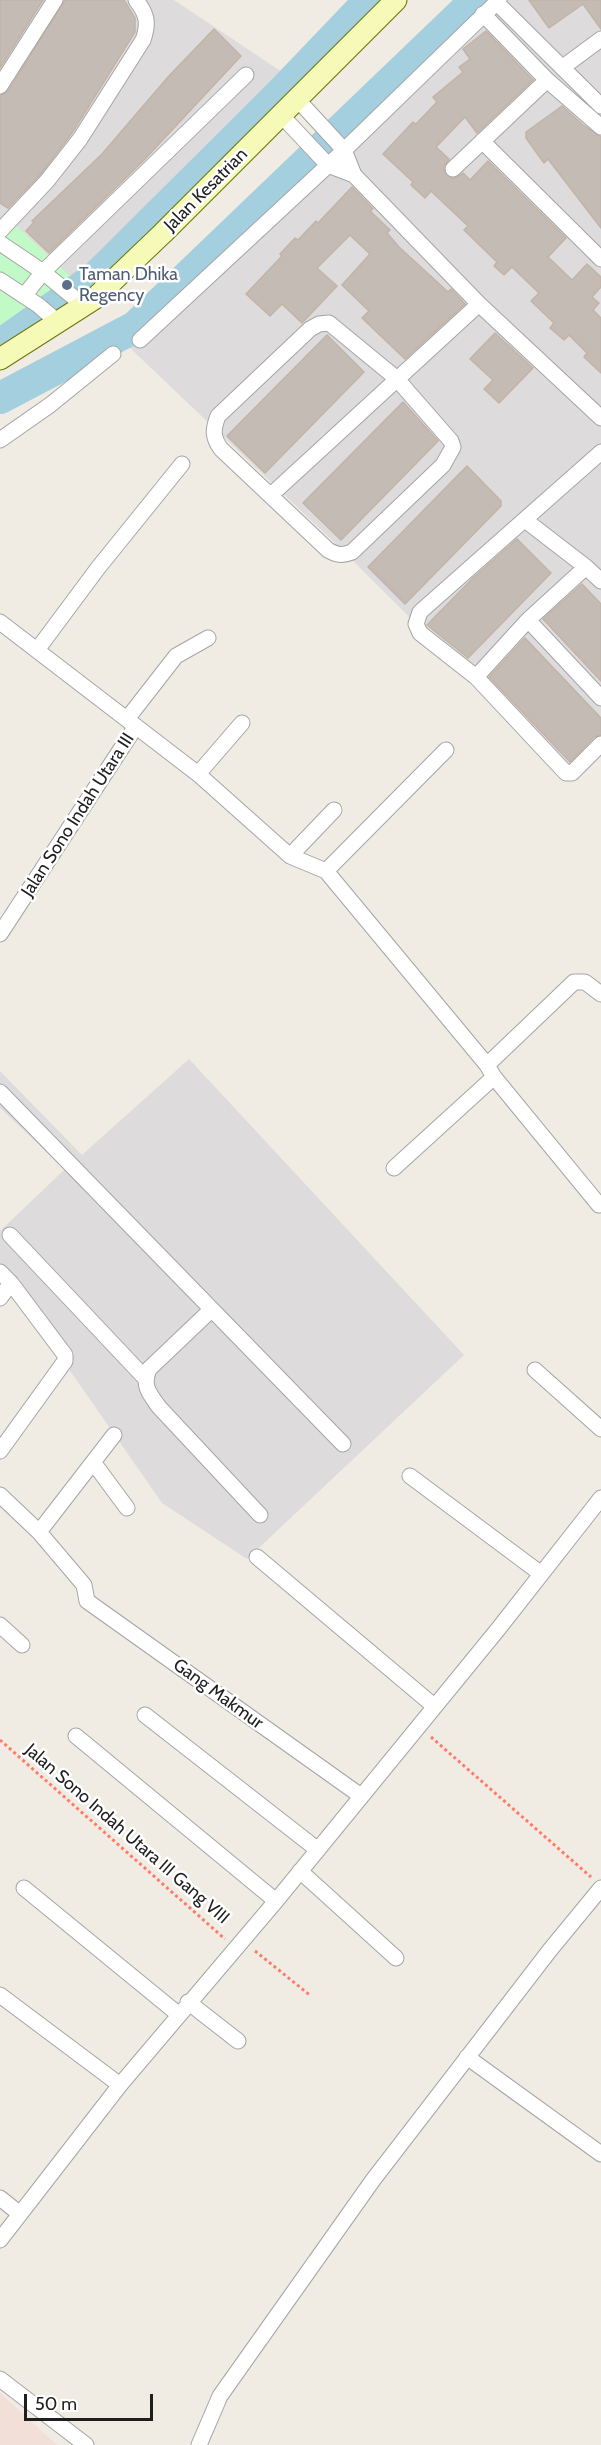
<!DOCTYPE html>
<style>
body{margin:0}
#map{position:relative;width:601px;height:2445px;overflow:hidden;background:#f0ece4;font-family:Cabin,sans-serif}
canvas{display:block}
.scale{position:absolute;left:24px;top:2394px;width:129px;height:27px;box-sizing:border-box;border:3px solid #1e1e1e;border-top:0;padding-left:8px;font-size:18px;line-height:21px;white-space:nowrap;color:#1e1e1e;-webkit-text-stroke:4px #fff;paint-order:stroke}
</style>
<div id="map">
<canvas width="601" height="2445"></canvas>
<div class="scale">50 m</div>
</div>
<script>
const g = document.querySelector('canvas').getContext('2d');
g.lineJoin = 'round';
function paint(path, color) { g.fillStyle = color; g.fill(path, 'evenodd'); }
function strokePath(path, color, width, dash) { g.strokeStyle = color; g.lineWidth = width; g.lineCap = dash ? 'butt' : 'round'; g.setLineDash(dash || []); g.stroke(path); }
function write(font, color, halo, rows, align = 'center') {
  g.font = font + ' Cabin,sans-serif'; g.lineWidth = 5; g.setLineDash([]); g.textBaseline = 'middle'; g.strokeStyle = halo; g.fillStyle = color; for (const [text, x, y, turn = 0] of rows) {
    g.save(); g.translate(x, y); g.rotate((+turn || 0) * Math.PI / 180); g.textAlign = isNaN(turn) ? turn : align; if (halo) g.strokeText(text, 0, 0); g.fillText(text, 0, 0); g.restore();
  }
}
paint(new Path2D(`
 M0,0H174L288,76L86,266L0,337Z
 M483,0H601V752L573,780L338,546L128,346Z
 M189,1059L464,1355L247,1559L162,1503L0,1270V1231L65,1169L0,1108V1071L82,1155Z`), '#dddbdb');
paint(new Path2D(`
 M0,2393L57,2445H0Z`), '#f2dfd7');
paint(new Path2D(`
 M9,219L93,297L0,357V228Z`), '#c1fac7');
strokePath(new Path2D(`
 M0,345L96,277L281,93L370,0
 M0,398L135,327L476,0`), '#a4cfde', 32);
const building = new Path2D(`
 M0,0H43L0,68Z
 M65,0H124L135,18V32L72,133L40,175L8,208L0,203V96L8,91Z
 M529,0H601V29L583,4L549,28Z
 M214,29L241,56L145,159L49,253L26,231L34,222L32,221L102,154L168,77Z
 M486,31L533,80L477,133L465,117L436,147L449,159L444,166V172L451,178H456L463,173L470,180L488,161L566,238L548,257L572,280L587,264L601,277V287L592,297L599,303L593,310L601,318V373L584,357L587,353L569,335L564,340L550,328L554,323L531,301L539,293L512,267L504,275L494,266L497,262L464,230L468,226L431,191L425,198L411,185L413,182L383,154L413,122L416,124L437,102L433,97L463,72L459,67L470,59L463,49Z
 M562,106L583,125L601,137V228L548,159L544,163L526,138V132Z
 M352,187L373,209L370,211L390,230L387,233L399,247L448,292L451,289L465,304L405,359L362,318L369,311L342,285L370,254L350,235L317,268L337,286L302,323L282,304L270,316L246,294L282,256L280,254L295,238L298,240L316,221L318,223Z
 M495,333L533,368L499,403L484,389L493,380L470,359Z
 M327,335L364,372L265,473L227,436Z
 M403,402L438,441L341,540L303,503Z
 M467,466L501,501V506L405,604L368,567Z
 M517,539L551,573L468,658L427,625L473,578Z
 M582,584L601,604V681L543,619Z
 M525,638L601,718V735L594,737L570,762L489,677Z`);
paint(building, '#c4bcb4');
strokePath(building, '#c2b3a6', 1.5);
const street = new Path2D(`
 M496,2L601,106
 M483,14L547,80L601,127
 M563,67L601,39
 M0,86L55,0
 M297,99L344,150L354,175L479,304L601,418
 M281,115L328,165L354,175
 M482,141L601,259
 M453,169L547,80
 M0,231L47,181L80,139L143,40C149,23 147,14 136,0
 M0,243L43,272L84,306
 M0,280L38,305L59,323
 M24,296L43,272L246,75
 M329,323L396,378L451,441L453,447L443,465L352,552C342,556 337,555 328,550L221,449C212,437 213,429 218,416L310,329L319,324Z
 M140,340L337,157L499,0
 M0,440L50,405L113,354
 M601,452L420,612L416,624L420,633L476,677L566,773H572L601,744
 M271,495L479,304
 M525,520L586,567L601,581
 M528,620L601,698
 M0,622L198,774L290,856L326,871L487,1065L494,1077L599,1205
 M37,650L98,568L182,464
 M476,677L528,620L586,567
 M127,719L176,656L208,638
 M198,774L242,723
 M290,856L334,810
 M326,871L446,750
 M0,934L136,726
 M487,1065L574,982H585L601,994
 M0,1092L343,1444
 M394,1168L494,1077
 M10,1235L145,1378
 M0,1272L11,1283L65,1355V1361L0,1451
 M0,1298L11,1283
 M211,1310L149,1369C142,1386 149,1393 159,1407L260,1515
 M535,1370L601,1429
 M93,1462L127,1508
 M410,1476L540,1573
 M0,1495L39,1532L84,1585L87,1601L361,1796
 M39,1532L114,1435
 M257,1557L434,1706
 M0,1625L22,1645
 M145,1715L318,1850
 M76,1736L276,1901
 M300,1871L396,1958
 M24,1888L178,2014
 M0,1995L120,2085
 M188,2002L238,2041
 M467,2057L601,2154
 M0,2198L20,2214
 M0,2240L120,2085L276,1901L499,1628L601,1498
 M0,2379L86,2445
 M199,2445L220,2396L373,2180L550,1950L601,1888`);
const secondary = new Path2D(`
 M0,359L94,299L163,233L396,0`);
strokePath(street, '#a5a5a5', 17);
strokePath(secondary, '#687803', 23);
strokePath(new Path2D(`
 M431,1737L591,1877
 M0,1740L225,1939
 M255,1951L311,1996`), '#fc7c69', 3, [3, 3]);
strokePath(street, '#fff', 15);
strokePath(secondary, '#f5fbb7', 21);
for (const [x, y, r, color] of [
 [67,285,6,"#5c6f8a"]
]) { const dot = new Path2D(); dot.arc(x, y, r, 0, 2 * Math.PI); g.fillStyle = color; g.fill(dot); strokePath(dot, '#fff', 2); }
write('18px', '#1e1e1e', '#fff', [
 ["Jalan Kesatrian",206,190,-45],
 ["Jalan Sono Indah Utara III",78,815,-57],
 ["Gang Makmur",218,1694,36],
 ["Jalan Sono Indah Utara III Gang VIII",127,1834,41]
]);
write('18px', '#4e5e75', '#fff', [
 ["Taman Dhika",79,275],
 ["Regency",79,296]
], 'left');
</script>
